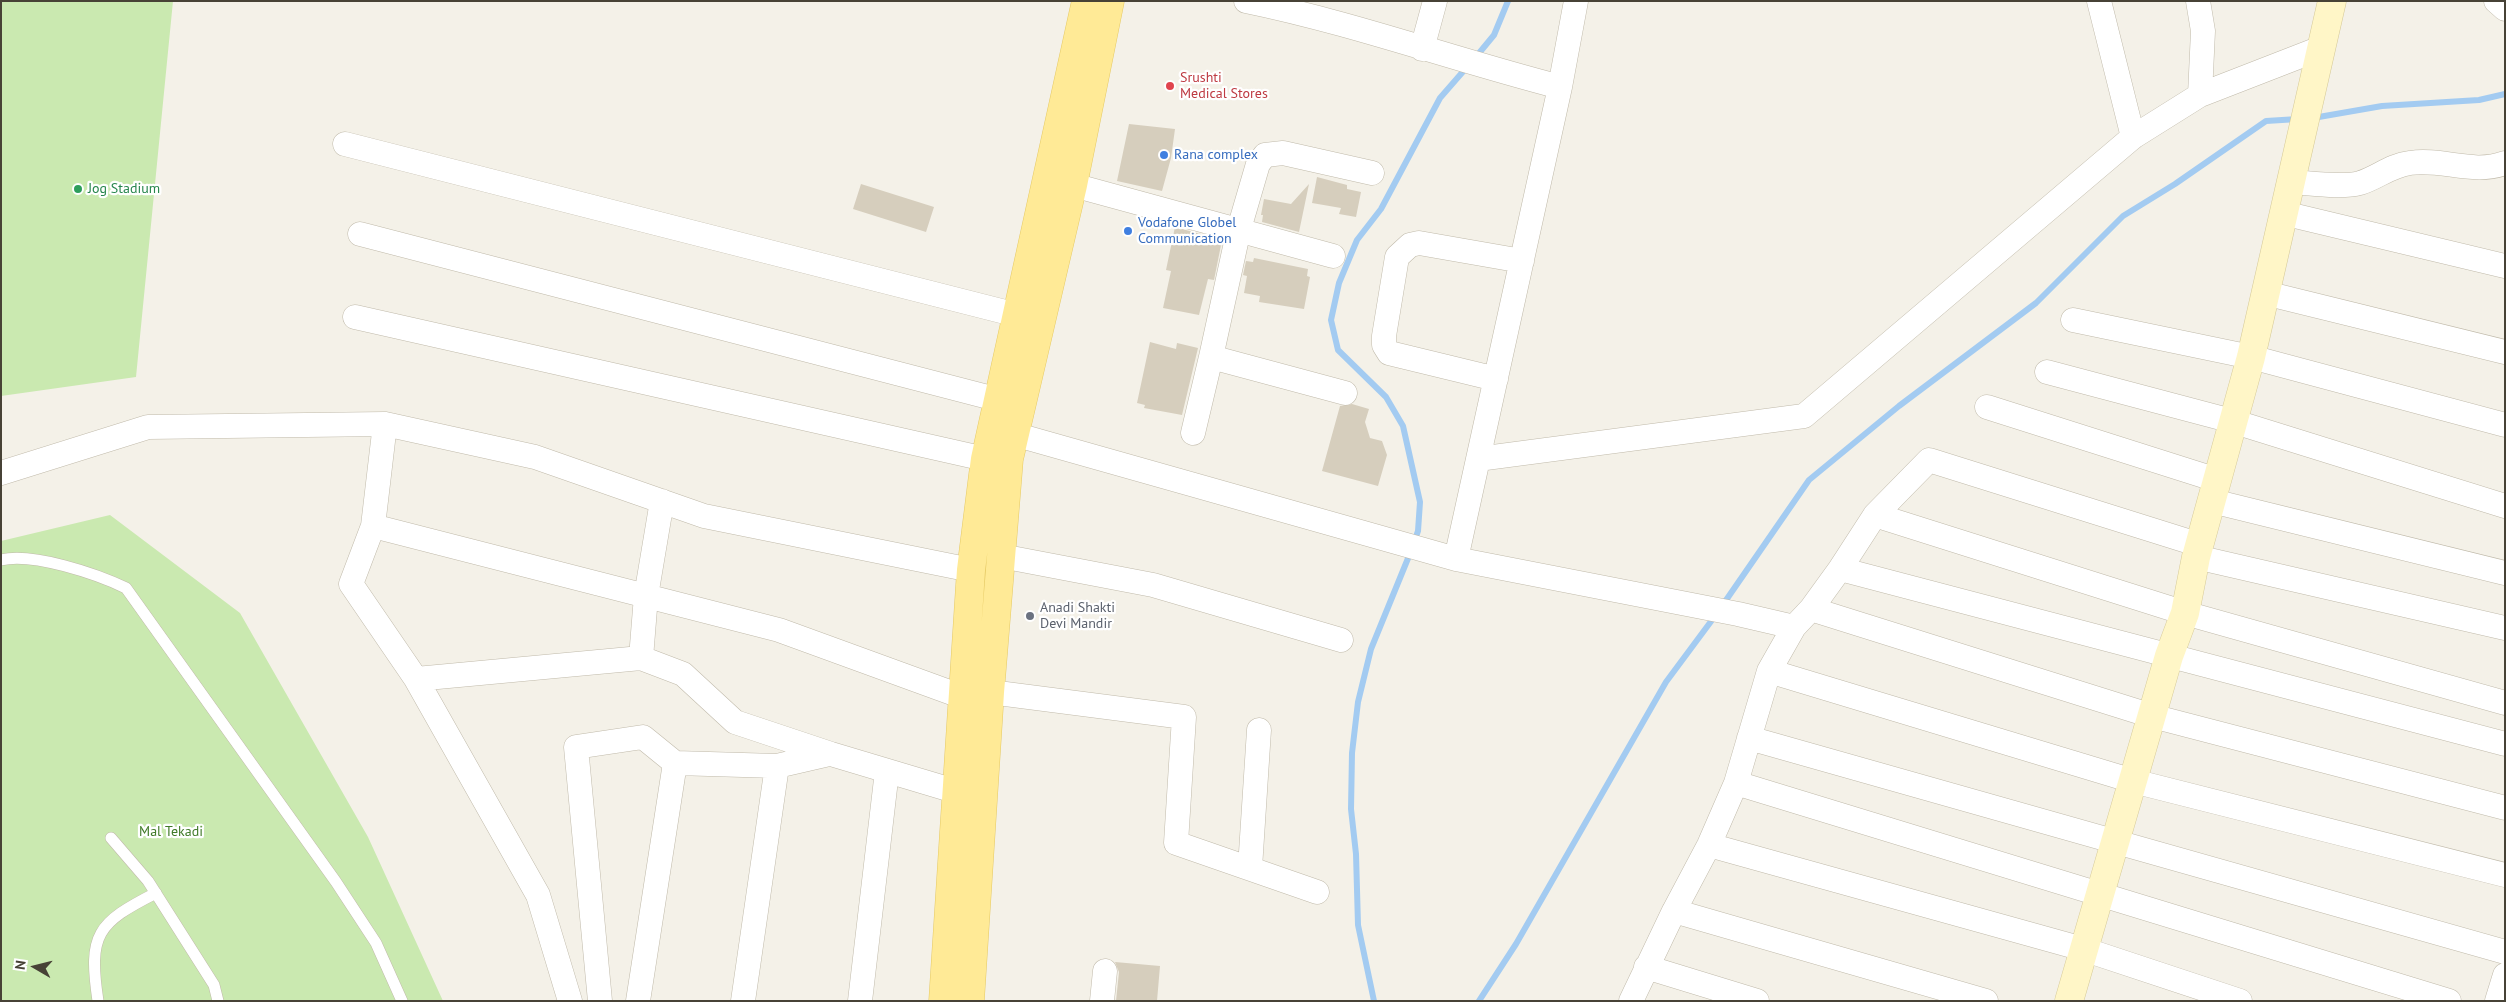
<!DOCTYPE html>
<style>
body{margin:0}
#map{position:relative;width:2506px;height:1002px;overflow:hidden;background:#f4f1e8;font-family:"PT Sans",sans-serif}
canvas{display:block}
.frame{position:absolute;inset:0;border:2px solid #474236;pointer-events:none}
.north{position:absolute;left:10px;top:942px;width:50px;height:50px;-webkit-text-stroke:4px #fff;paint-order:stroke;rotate:278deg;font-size:14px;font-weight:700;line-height:20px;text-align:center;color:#474236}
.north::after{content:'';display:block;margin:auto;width:18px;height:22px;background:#474236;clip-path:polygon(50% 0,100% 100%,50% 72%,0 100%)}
</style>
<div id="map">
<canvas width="2506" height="1002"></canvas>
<div class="frame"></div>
<div class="north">N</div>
</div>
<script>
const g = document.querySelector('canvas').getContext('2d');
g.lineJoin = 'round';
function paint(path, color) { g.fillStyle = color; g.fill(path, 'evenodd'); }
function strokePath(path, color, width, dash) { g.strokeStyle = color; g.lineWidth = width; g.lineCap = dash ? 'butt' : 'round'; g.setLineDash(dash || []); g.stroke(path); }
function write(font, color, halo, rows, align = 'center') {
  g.font = font + ' "PT Sans",sans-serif'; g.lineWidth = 4.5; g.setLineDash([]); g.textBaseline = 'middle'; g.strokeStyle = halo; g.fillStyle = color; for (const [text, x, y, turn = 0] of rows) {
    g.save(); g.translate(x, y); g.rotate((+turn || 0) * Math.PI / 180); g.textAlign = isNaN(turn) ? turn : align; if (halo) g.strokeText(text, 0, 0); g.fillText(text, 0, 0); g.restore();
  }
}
paint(new Path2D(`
 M1,1H173L136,377L1,396Z
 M110,515L240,613L368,837L443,1001H1V541Z`), '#cae9b0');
strokePath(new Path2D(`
 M1475,58L1494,35L1508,1
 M2313,118L2382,106L2479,100L2505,94
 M1414,542L1418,531L1420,502L1403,426L1386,397L1338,350L1331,320L1339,283L1357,240L1381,209L1440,98L1467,67
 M1722,606L1809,480L1899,406L2036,303L2123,216L2175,184L2266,121L2298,119
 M1374,1001L1358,925L1356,854L1351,809L1352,753L1358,702L1371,649L1411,551
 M1479,1001L1516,944L1666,682L1715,616`), '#a3cbf1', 6);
paint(new Path2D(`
 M1129,124L1175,129L1171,158L1162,191L1117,181Z
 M1317,177L1347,185V189L1361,192L1356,217L1339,214L1341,208L1312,203Z
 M861,184L934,207L926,232L853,209Z
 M1309,184L1299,232L1262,222L1263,215H1261L1264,199L1291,204Z
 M1175,227L1222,240L1214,280L1208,279L1199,315L1163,308L1171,271L1166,270Z
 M1254,258L1308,269L1307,276L1310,277L1304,309L1259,302L1260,296L1244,293L1247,276L1243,275L1246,261L1253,262Z
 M1150,342L1176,349L1177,343L1198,348L1182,415L1144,408L1145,405L1137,403Z
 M1352,404L1369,409L1365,422L1370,438L1382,441L1387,455L1378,486L1322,471L1340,406Z
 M1115,962L1160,966L1157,1001H1116L1119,972Z`), '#d6cebd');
const lane = new Path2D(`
 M1,560C32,552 97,574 126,588L336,882L376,943L402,1001
 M111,838L148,881L214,985L218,1001
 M98,1001C88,934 97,923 156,893`);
const street = new Path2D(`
 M1246,1C1353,23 1455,60 1560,87
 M2099,1L2133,137
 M2198,1L2203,31L2200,95
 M2496,1L2505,9
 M1422,49L1435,1
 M345,144L1017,315
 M2291,182C2310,183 2341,188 2360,183C2377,178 2391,165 2410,163C2442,158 2473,175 2505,163
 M1073,185L1333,256
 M2283,213L2505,266
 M360,234L1015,404
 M2265,293L2505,352
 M355,317L985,459
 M2073,320L2251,357L2505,425
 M2047,372L2232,421L2505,506
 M1496,379L1389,353L1384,345V336L1397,257L1410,245L1419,243L1522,261
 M1345,393L1211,357L1239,229L1258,164L1265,155L1283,153L1372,173
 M1987,407L2217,480
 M996,429L1456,559L1738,614L1794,627
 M1193,433L1211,357
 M1478,459L1804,416L2133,137L2200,95L2321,48
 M1,473L148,427L385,424L535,457L704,516L971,570
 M2212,501L2505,573
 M1875,515L2185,613L2505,703
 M373,526L385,424
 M1001,556L1153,585L1341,640
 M2196,557L2505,628
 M1456,559L1560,87L1576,1
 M1840,569L2505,744
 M1811,609L2152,716L2505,808
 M641,658L646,596L662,501
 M1769,671L2133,781L2505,875
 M416,679L641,658L683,674L735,722L831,754L958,792
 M990,692L1184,717L1176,843L1317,892
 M1749,738L2505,952
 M1736,783L2449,1001
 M1709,845L2083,949L2240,1001
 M1250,868L1259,730
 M1674,911L1986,1001
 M1646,967L1757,1001
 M570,1001L538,895L416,679L351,584L373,526L779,630L963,697
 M600,1001L576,747L643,737L675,763
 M638,1001L675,763L777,766L829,754
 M743,1001L777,766
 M860,1001L887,771
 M1102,1001L1105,971
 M1631,1001L1674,911L1709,845L1736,783L1769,671L1794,627L1811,609L1840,569L1875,515L1929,460L2200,545
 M2497,1001L2505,975`);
const secondary = new Path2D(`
 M2069,1001L2169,656L2185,613L2196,557L2251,357L2332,1`);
const primary = new Path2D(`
 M943,1001L971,570L985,459L1086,1
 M970,1001L990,692L1009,459L1073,185L1110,1`);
strokePath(lane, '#c0baaa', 12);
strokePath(street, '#c0baaa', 25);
strokePath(secondary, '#d5c997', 29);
strokePath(primary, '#e5c964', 29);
strokePath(lane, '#fff', 11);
strokePath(street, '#fff', 24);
strokePath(secondary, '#fff6c7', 28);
strokePath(primary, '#ffea96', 28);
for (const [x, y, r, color] of [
 [1170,86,5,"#e0444e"],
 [1164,155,5,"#3f7fe0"],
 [78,189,5,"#2e9e5b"],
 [1128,231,5,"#3f7fe0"],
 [1030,616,5,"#6b7280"]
]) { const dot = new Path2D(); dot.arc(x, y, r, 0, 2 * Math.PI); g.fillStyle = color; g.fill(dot); strokePath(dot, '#fff', 2); }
write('14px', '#be3a42', '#fff', [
 ["Srushti",1180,78],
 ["Medical Stores",1180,94]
], 'left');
write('14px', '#366cbe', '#fff', [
 ["Rana complex",1174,155],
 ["Vodafone Globel",1138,223],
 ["Communication",1138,239]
], 'left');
write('14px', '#27864d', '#fff', [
 ["Jog Stadium",88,189]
], 'left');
write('14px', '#5b616d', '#fff', [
 ["Anadi Shakti",1040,608],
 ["Devi Mandir",1040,624]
], 'left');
write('14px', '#407a28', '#fff', [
 ["Mal Tekadi",171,832]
]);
</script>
